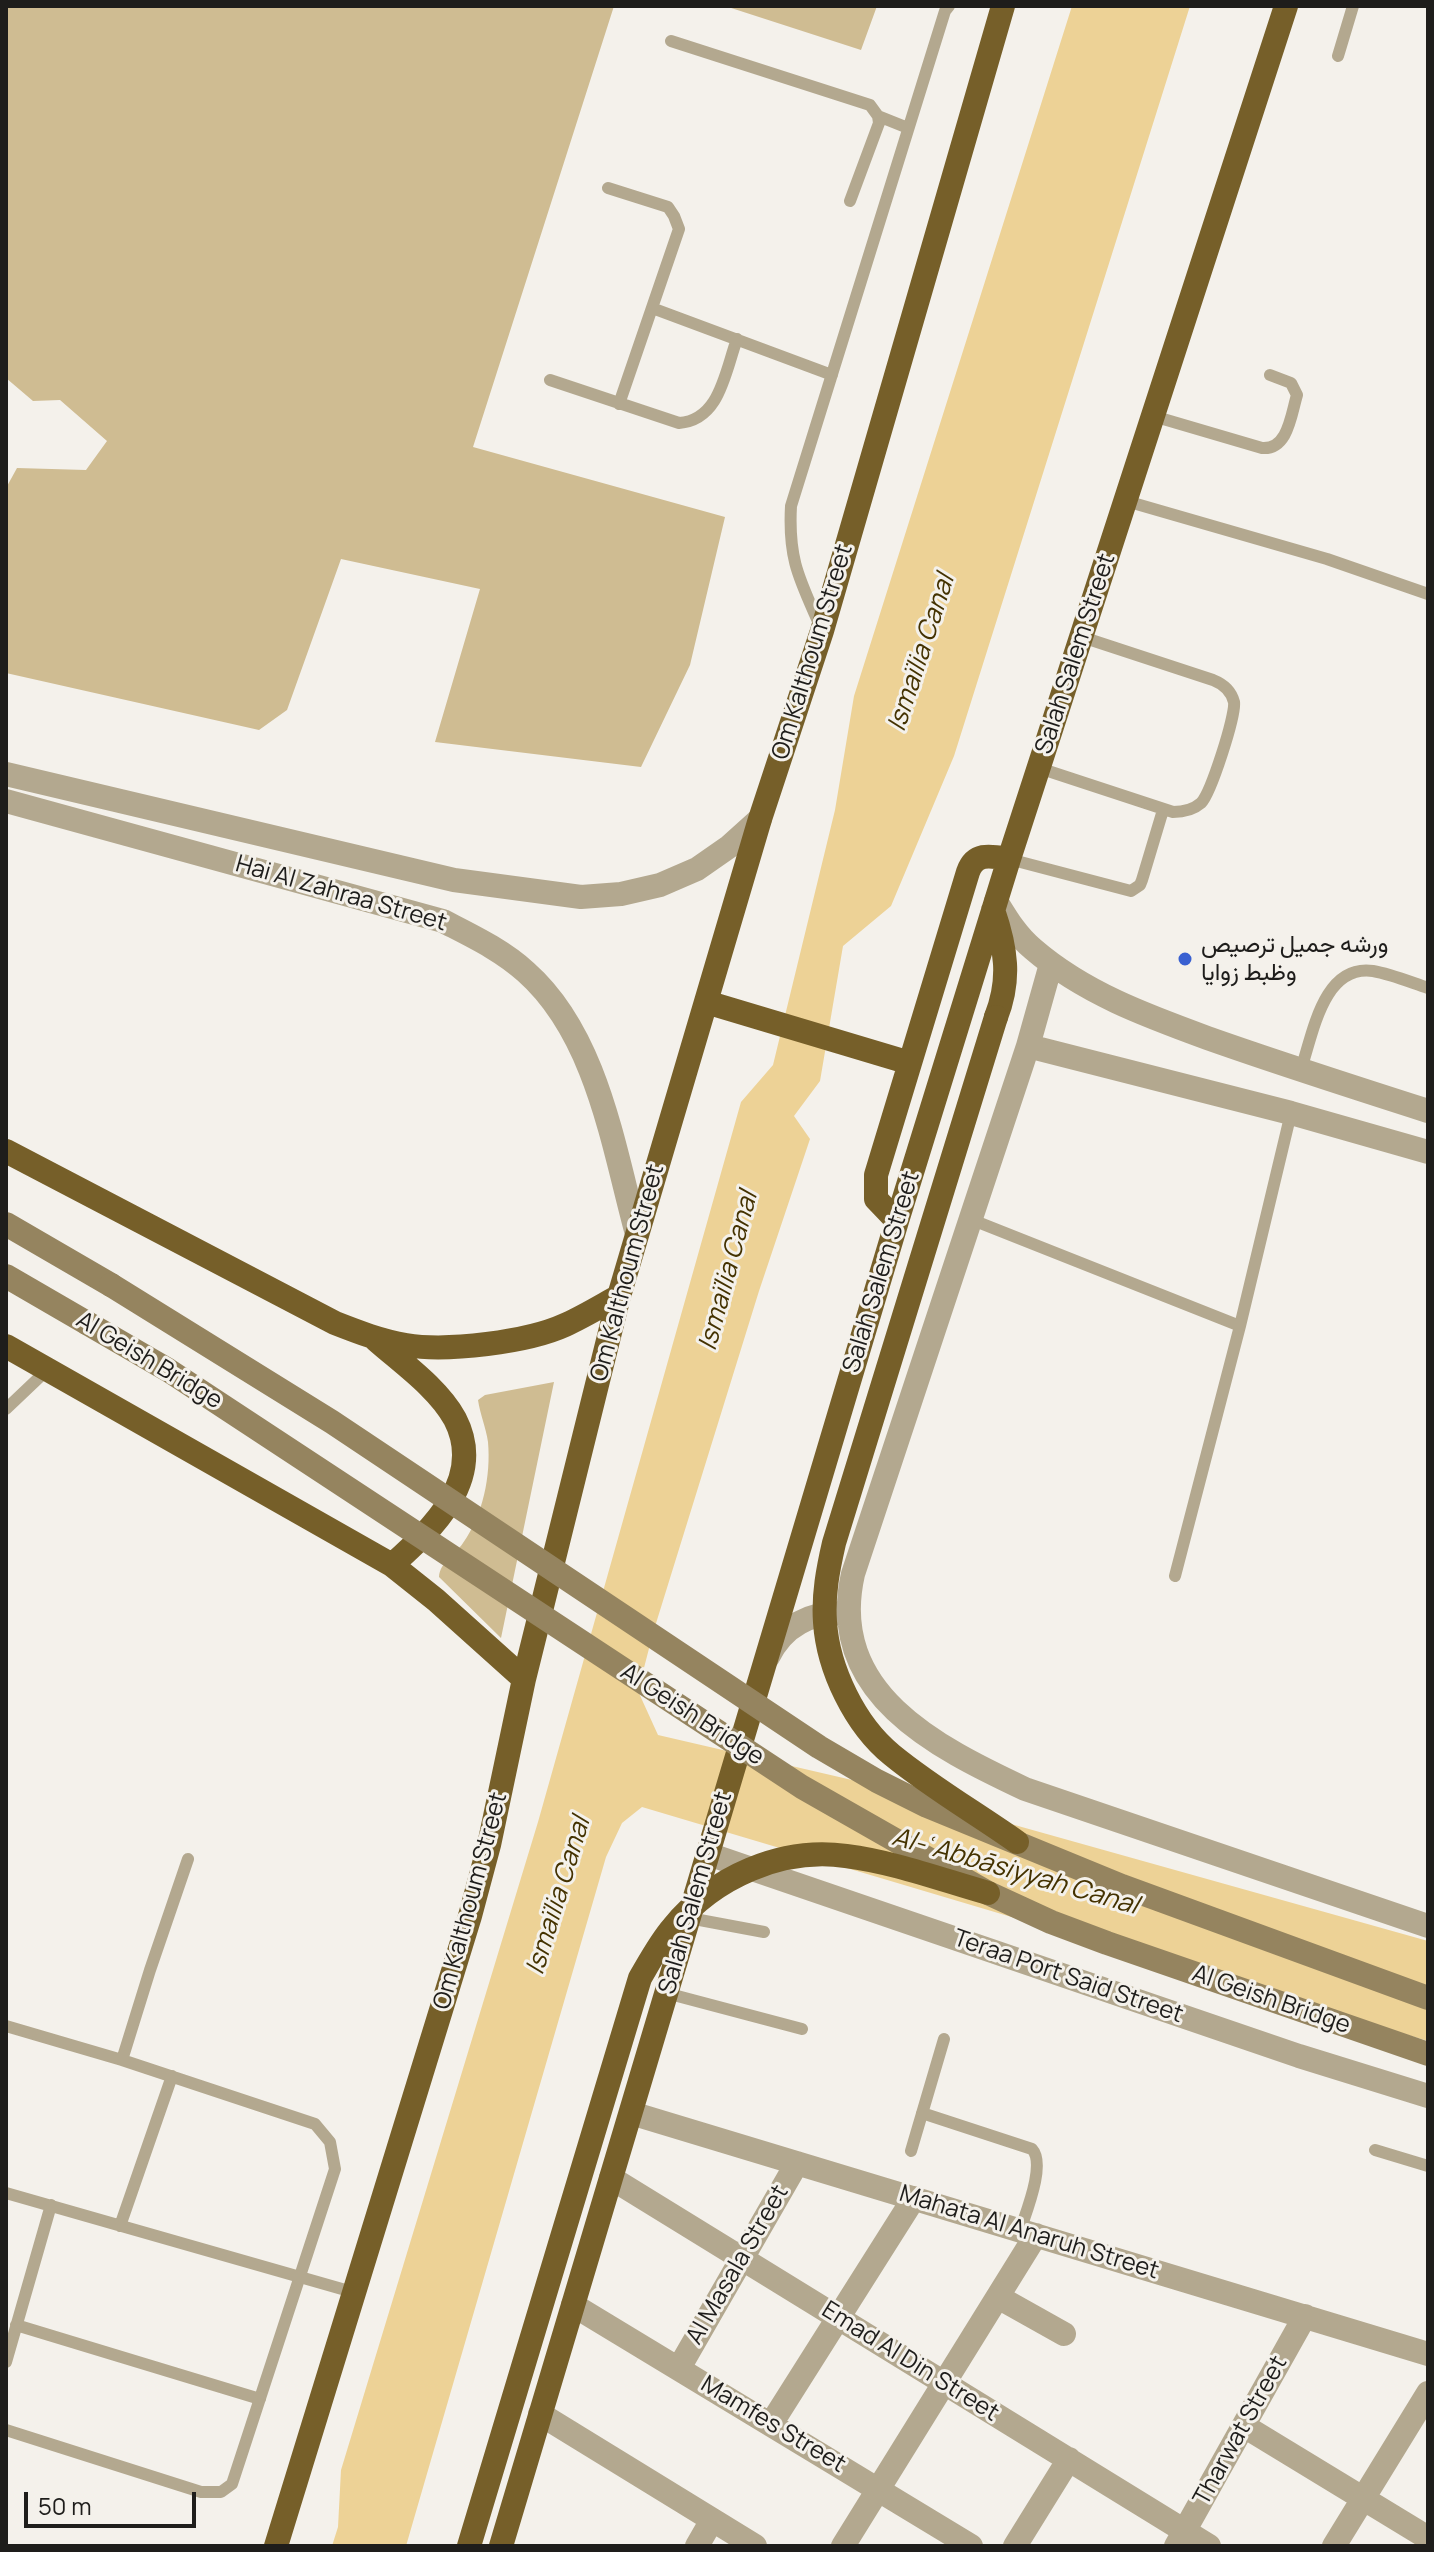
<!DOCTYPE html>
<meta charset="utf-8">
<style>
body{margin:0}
#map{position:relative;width:1434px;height:2552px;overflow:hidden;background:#f4f1eb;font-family:Manrope,sans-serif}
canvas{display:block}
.frame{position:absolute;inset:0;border:8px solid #1e1d1b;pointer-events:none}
.scale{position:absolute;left:24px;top:2492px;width:172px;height:36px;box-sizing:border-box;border:4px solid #1e1d1b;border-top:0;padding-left:10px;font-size:24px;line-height:28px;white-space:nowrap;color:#1e1d1b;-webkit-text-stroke:6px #f4f1eb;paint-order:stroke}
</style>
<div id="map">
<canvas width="1434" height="2552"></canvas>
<div class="frame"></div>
<div class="scale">50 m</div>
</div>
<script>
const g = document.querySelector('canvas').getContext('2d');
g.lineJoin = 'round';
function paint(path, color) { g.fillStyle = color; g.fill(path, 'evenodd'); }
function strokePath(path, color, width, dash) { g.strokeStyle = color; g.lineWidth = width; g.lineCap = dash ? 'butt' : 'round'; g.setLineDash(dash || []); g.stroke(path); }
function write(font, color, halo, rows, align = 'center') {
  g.font = font + ' Manrope,Vazirmatn,sans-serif'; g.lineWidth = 6; g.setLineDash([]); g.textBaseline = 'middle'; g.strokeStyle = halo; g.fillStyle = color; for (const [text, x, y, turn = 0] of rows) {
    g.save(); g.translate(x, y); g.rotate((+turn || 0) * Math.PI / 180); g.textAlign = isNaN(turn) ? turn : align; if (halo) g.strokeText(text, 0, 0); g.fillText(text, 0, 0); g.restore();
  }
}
paint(new Path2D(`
 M6,6H614L473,447L725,517L690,665L641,767L435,742L480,589L341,559L287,710L259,730L6,673V488L17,468L86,470L107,441L60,400L33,401L6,378Z
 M725,6H877L861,50Z
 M554,1382L501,1638L439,1577C440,1562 455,1555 463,1543C483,1515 491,1476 488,1442C486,1428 480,1414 478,1400L485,1395Z`), '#cfbc92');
paint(new Path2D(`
 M1072,6H1190L954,756L891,906L843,946L820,1081L794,1116L810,1139L759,1291L653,1633L638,1691L658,1735L865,1783L1428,1941V2041L642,1807L622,1823L606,1857L406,2546H332L338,2527L341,2470L538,1822L741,1102L773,1065L835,810L854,696Z`), '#edd296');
strokePath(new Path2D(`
 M671,41L870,105L878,116L879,123L850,201
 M1338,56L1353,6
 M878,116L908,128
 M608,188L668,207L674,216L679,229L619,404
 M652,308L832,375
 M550,380L679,423C720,420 725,372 737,339
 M1153,416L1262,448C1288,450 1291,415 1297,395L1291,383L1270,375
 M1126,501L1327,559L1428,594
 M821,628C800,580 788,561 791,506L945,11L949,6
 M1039,768L1173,812C1184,812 1193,810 1201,803C1211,793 1236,715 1234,702C1231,690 1223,684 1213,680L1082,637
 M1009,859L1131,891L1140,885L1142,880L1163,810
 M1301,1069C1313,1034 1323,964 1373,971C1391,974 1410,982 1428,988
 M970,1219L1240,1326
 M6,1409L46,1371
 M1175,1576L1240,1326L1291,1113
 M689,1918L764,1932
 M666,1993L802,2029
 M6,2026L122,2060L315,2124L330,2142L335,2169L232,2484L221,2492H201L6,2430
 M122,2060L150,1970L188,1859
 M922,2113L1032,2149C1046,2164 1026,2212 1020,2231
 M1375,2150L1428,2166
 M911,2151L944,2039
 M6,2193L356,2293
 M120,2226L172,2076
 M16,2325L260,2399
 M6,2362L51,2205`), '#b3a88f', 12);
strokePath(new Path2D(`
 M996,901C1007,919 1017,936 1033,949C1085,994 1150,1017 1213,1040C1284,1065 1356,1088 1428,1111
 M1051,964L1028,1046L853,1574C826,1693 936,1747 1025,1789L1428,1926
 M1028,1046L1291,1113L1428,1152
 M768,1657C783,1626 811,1611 845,1614
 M708,1854L1299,2056L1428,2096
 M631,2113L1428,2354
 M611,2178L1209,2546
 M998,2297L1064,2334
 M573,2305L971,2546
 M679,2368L797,2163
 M540,2414L755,2546
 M771,2424L914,2198
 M1244,2426L1428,2538
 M697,2546L712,2520
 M843,2546L1036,2235
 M1015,2546L1069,2459
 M1176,2546L1305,2316
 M1334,2546L1428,2393`), '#b3a88f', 24);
strokePath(new Path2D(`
 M6,774L454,880L581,897L621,894L660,885L697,869L730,846L760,819
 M6,801L443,921C472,936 502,950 526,972C597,1035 613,1146 637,1234`), '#b3a88f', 24);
strokePath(new Path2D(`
 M6,1224L111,1285
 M6,1276L87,1323`), '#95845f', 24);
strokePath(new Path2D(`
 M993,910C1006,948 1011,979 996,1017
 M706,1002L910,1063
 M6,1151L335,1323C358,1332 381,1341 406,1345C447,1352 528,1342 565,1325C583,1317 601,1306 619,1296
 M897,1221L876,1199V1175L968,872C975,852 991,856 1009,859
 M376,1340C402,1363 438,1388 455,1419C486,1479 432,1529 392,1565
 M6,1346L392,1565L436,1600L524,1679
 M276,2546L470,1916L489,1845L524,1679L619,1296L760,819L822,631L1003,6
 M501,2546L897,1221L1009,859L1286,6`), '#765f29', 24);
strokePath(new Path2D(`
 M111,1285L332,1422L819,1747L877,1781L927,1806L1122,1886L1428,1998
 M87,1323L168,1370L802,1787L988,1893L1051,1922L1107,1943L1428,2054`), '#95845f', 24);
strokePath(new Path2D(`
 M996,1017L834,1543C828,1569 823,1595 825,1622C828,1669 855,1725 892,1755C931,1787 976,1813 1017,1842
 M469,2546L640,1978C650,1961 660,1942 673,1927C714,1877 781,1847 846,1856C894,1862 942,1880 988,1893`), '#765f29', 24);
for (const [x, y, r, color] of [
 [1185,959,8,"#3960d1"]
]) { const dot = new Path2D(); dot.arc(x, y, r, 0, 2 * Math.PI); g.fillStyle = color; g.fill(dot); strokePath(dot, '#f4f1eb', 3); }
write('24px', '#1e1d1b', '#f4f1eb', [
 ["Om Kalthoum Street",813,652,-73],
 ["Salah Salem Street",1076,654,-72],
 ["Hai Al Zahraa Street",341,894,16],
 ["Salah Salem Street",882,1272,-73],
 ["Om Kalthoum Street",628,1273,-75],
 ["Al Geish Bridge",149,1361,31],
 ["Al Geish Bridge",692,1715,33],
 ["Salah Salem Street",696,1893,-74],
 ["Om Kalthoum Street",471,1901,-75],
 ["Teraa Port Said Street",1068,1977,19],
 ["Al Geish Bridge",1271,2000,19],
 ["Mahata Al Anaruh Street",1029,2233,17],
 ["Al Masala Street",738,2265,-60],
 ["Emad Al Din Street",910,2362,32],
 ["Mamfes Street",773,2425,31],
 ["Tharwat Street",1241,2431,-61]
]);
write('24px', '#1e1d1b', '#f4f1eb', [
 ["ورشه جميل ترصيص",1201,945],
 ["وظبط زوايا",1201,973]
], 'left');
write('italic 26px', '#443200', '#f4f1eb', [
 ["Ismaïlia Canal",922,653,-72],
 ["Ismaïlia Canal",729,1271,-75],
 ["Al-ʿAbbāsiyyah Canal",1015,1872,16],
 ["Ismaïlia Canal",559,1896,-73]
]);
</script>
